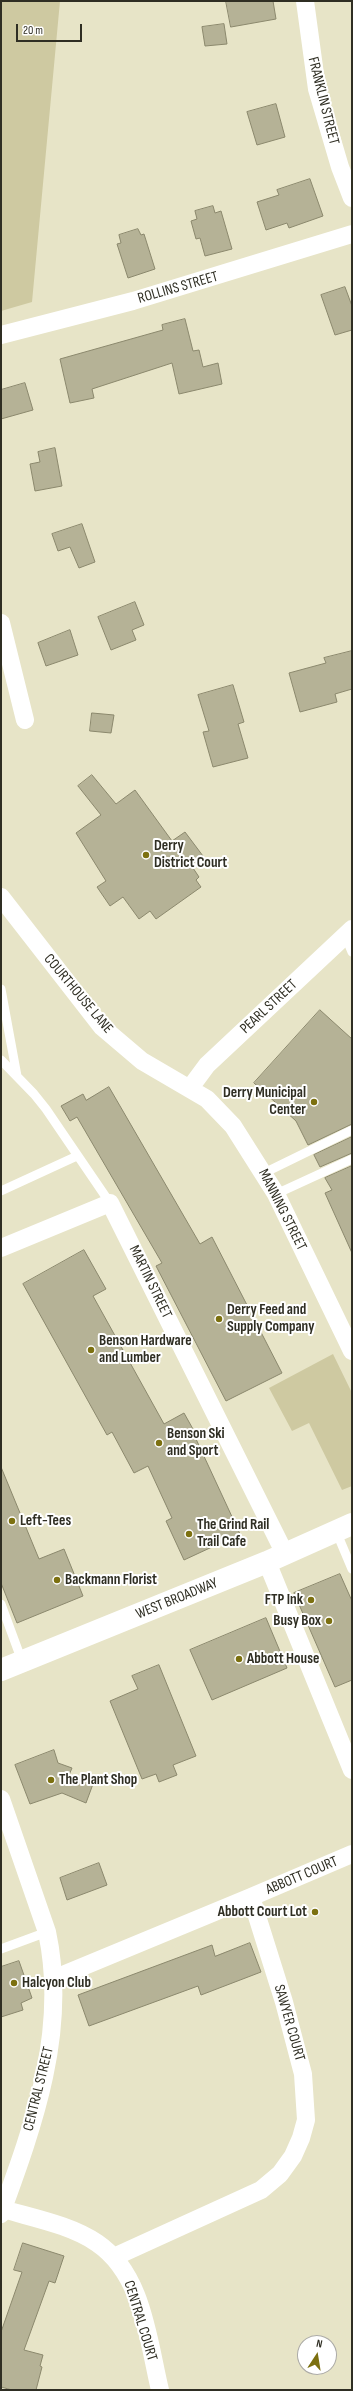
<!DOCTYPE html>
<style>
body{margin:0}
#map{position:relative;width:353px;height:2391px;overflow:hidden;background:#e7e4c7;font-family:"Sofia Sans Condensed",sans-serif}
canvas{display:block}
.frame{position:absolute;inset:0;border:2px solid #2f2e23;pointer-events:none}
.north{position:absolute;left:297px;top:2335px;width:40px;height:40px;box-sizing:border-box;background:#fff;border:1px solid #acaba7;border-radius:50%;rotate:12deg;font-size:11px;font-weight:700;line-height:16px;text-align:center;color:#2f2e23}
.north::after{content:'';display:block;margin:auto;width:14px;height:18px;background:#7c7010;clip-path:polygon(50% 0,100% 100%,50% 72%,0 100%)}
.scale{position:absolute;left:16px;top:24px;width:66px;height:18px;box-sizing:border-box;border:2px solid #2f2e23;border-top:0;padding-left:5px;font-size:12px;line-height:14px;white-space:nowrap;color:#2f2e23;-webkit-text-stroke:3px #fff;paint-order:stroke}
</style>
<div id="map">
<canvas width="353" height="2391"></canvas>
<div class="frame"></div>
<div class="north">N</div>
<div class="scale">20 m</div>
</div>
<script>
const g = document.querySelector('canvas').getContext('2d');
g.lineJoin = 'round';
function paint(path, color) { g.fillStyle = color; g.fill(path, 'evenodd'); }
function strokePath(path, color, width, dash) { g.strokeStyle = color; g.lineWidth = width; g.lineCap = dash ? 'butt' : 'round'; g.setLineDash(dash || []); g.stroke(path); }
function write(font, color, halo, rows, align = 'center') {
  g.font = font + ' "Sofia Sans Condensed",sans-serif'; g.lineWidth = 4; g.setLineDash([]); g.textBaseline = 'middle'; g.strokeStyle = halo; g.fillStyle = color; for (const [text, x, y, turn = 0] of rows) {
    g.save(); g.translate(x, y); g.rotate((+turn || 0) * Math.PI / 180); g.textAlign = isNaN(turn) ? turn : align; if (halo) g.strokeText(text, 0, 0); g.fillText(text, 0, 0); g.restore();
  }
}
paint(new Path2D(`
 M1,1H60L32,302L1,311Z
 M333,1354L352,1393V1486L342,1490L309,1423L292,1431L269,1388Z`), '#cec9a1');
const building = new Path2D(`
 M226,1H273L276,19L231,27Z
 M224,24L227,44L205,46L202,27Z
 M276,104L285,137L257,145L247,112Z
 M310,179L323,216L289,228L287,223L266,230L257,202L279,195L277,190Z
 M213,206L215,213L221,211L232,249L205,256L200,238L196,239L191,221L197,219L195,211Z
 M138,229L141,235L144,234L155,269L128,278L117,244L121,243L119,235Z
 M345,287L352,306V330L335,335L321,295Z
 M185,319L193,351L199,350L203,367L218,363L222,384L179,394L172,363L92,389L94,398L70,403L60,359L163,330L162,325Z
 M25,383L33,410L1,419V390Z
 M55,448L62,486L35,491L30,464L40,462L38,452Z
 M82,524L95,562L79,568L70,547L58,551L52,534Z
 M135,602L144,625L132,630L136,640L111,650L98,617Z
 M70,630L78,655L46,666L38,643Z
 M352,651V689L335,694L337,702L300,712L289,673L326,663L324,658Z
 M233,685L244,722L238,724L248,758L213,767L203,732L209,731L198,695Z
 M92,713L114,715L111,733L90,731Z
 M92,775L116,804L135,790L172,841L185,832L203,856L191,865L199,877L196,880L201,887L156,919L150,911L139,919L123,897L110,906L97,887L106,881L76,833L101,815L78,786Z
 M320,1010L352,1039V1124L308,1145L296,1121L254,1083Z
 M109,1087L200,1244L212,1237L282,1373L226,1401L156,1266L162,1263L77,1117L70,1121L61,1106L83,1094L86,1100Z
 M352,1137V1153L320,1167L314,1155Z
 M352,1166V1253L325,1193L332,1190L325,1178Z
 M84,1250L106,1289L93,1296L164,1424L184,1413L198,1438L196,1439L240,1534L184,1560L166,1521L172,1518L148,1466L134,1473L112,1432L107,1435L23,1284Z
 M1,1467L39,1559L64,1549L83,1596L17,1623L1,1583Z
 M340,1574L352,1601V1680L335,1687L294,1593Z
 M266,1618L287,1668L212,1700L190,1650Z
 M159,1665L196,1756L173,1765L177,1775L159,1782L156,1774L142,1779L110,1701L138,1689L132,1676Z
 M54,1750L58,1763L72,1768L69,1775L93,1784L86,1803L62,1793L30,1804L15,1765Z
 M99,1863L107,1885L67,1900L60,1878Z
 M250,1943L261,1972L201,1995L198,1986L89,2026L78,1995L212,1945L215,1956Z
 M19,1961L32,1998L21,2003L23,2010L1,2017V1967Z
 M23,2243L64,2256L55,2283L49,2281L24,2350L43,2355L40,2366L42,2367L36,2390H12L1,2387V2332L22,2272L14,2270Z`);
paint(building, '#b5b296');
strokePath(building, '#8b886d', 1);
strokePath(new Path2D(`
 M345,935L352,952
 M1,989L17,1076
 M1,1060L34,1094L46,1109L110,1203
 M264,1173L352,1130
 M1,1191L77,1156
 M276,1194L352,1159
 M336,1531L352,1569
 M1,1604L22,1661
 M1,1949L47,1932`), '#fff', 9);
strokePath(new Path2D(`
 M305,1L317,89L340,167L352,198
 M1,335L133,301L352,234
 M1,623L25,720
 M1,897L102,1027L142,1061L207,1099L233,1126L276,1194L352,1351
 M190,1088L207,1065L352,929
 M1,1248L110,1203L285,1554
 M267,1562L352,1770
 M1,1799L47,1932C68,2030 34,2124 1,2214
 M251,1897L352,1854
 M53,1979L251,1897L284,2002L303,2074L306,2120L301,2138L293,2156L280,2174L261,2190L114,2257
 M3,2209C33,2218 71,2225 97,2243C143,2274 148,2340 160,2390`), '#fff', 18);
strokePath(new Path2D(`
 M1,1670L267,1562L352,1524`), '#fff', 22);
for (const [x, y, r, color] of [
 [146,855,4,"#7c7010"],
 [314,1102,4,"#7c7010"],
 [219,1319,4,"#7c7010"],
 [91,1350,4,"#7c7010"],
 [159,1443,4,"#7c7010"],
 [12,1521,4,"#7c7010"],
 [189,1534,4,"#7c7010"],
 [57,1580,4,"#7c7010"],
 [311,1600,4,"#7c7010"],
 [329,1621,4,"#7c7010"],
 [239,1659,4,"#7c7010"],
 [51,1780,4,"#7c7010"],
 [315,1912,4,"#7c7010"],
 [14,1983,4,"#7c7010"]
]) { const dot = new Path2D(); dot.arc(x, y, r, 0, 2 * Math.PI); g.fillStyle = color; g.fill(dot); strokePath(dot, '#fff', 1.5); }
write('15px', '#2f2e23', '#fff', [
 ["FRANKLIN STREET",323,101,76],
 ["ROLLINS STREET",178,288,-16],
 ["COURTHOUSE LANE",78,994,50],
 ["PEARL STREET",269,1007,-43],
 ["MANNING STREET",282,1210,63],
 ["MARTIN STREET",150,1282,64],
 ["WEST BROADWAY",177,1599,-22],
 ["ABBOTT COURT",302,1876,-23],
 ["SAWYER COURT",289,2023,74],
 ["CENTRAL STREET",39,2089,-76],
 ["CENTRAL COURT",140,2321,73]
]);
write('bold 15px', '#2f2e23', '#fff', [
 ["Derry",154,846],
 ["District Court",154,863],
 ["Derry Municipal",306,1093,"right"],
 ["Center",306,1110,"right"],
 ["Derry Feed and",227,1310],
 ["Supply Company",227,1327],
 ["Benson Hardware",99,1341],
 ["and Lumber",99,1358],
 ["Benson Ski",167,1434],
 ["and Sport",167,1451],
 ["Left-Tees",20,1521],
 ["The Grind Rail",197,1525],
 ["Trail Cafe",197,1542],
 ["Backmann Florist",65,1580],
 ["FTP Ink",303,1600,"right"],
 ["Busy Box",321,1621,"right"],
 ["Abbott House",247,1659],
 ["The Plant Shop",59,1780],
 ["Abbott Court Lot",307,1912,"right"],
 ["Halcyon Club",22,1983]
], 'left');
</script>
